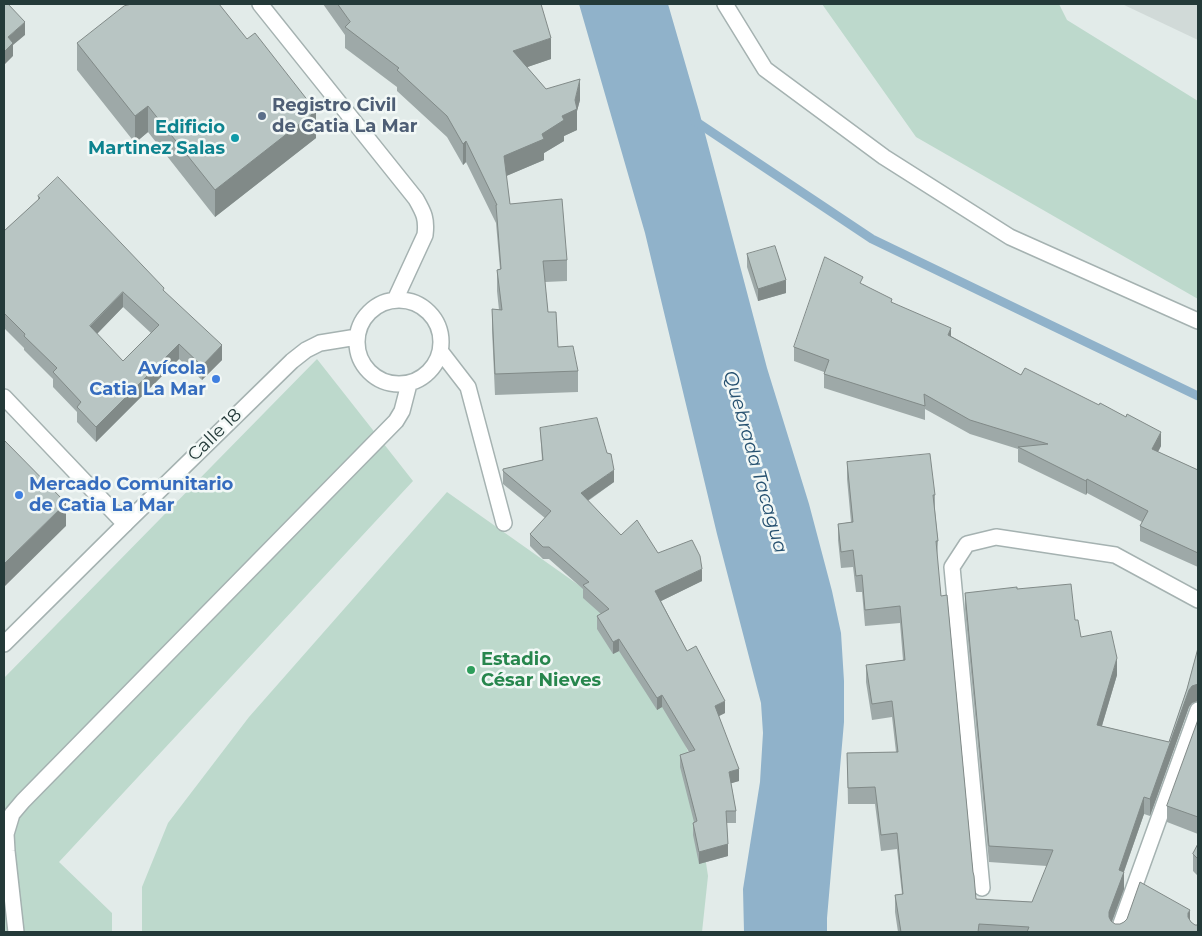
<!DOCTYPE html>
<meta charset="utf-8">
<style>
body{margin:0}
#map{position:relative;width:1202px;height:936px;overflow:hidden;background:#e2ebe9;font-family:Montserrat,sans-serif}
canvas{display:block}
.frame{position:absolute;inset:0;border:5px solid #243a39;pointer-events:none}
</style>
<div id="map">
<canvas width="1202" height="936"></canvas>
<div class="frame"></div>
</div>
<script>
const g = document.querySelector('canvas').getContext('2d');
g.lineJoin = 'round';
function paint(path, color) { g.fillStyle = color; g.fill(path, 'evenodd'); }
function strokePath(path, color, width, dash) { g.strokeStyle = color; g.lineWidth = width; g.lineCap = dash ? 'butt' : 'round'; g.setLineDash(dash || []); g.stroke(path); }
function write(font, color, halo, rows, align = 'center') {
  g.font = font + ' Montserrat,sans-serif'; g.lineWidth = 5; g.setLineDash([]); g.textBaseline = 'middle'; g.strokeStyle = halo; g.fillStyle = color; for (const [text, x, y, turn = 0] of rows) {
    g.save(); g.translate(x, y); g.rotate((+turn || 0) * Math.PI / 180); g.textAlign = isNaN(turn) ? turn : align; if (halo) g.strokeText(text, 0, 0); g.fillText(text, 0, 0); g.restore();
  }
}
paint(new Path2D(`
 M1122,4H1198V40Z`), '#d1dad8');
paint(new Path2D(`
 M822,4H1059L1067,20L1198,101V299L916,137Z
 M317,359L413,481L59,862L112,913V932H4V678Z
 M447,492L631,622L690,756L708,876L702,932H142V887L168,823L249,717Z`), '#bdd9cc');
paint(new Path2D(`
 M579,4H668L699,111L767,368L809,504L832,591L841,633L844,681V722L827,918V932H744L743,889L760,782L763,733L761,703L717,534L645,233Z`), '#90b2ca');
strokePath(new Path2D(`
 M695,121L872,239L1198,396`), '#90b2ca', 9);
const service = new Path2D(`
 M260,4L416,199C424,213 427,219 425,235L395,300
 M357 342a42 42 0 1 1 84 0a42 42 0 1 1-84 0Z
 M441,352L468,387L504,523
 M125,524L292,361L306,350L320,343L357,337
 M16,932L7,851L6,834L12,814L23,801L396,421L402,411L409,384`);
const minor = new Path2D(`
 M725,4L765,69L884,157L1010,237L1198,321
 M4,397L125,524L4,644
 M982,888L952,567L967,544L996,537L1115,555L1198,600
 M1118,932L1198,710`);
strokePath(service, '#a5b2b1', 18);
strokePath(minor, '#a5b2b1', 18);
strokePath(service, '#fff', 15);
strokePath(minor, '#fff', 15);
paint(new Path2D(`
 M323,4H541L551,59L527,67L546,89L580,100L577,111V130L564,136V141L544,153V160L506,176L510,204L567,260V281L545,282L548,312L558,347L578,371V392L495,395L492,330V309L499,310L497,291V270L500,269L496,223L466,162L463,165L447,137L397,91V87L345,48V35Z
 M77,43L316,138L215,217L148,132L135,143L77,70Z
 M38,196L164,291L222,360L202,380L179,359L96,442L77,422V412L53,387V379L24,350V348L4,328V231L38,200ZM123,307L151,333L123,361L97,334Z
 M747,254L786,293L758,301L747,267Z
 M863,284L892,303L1021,375L1161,446L1158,452L1198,470V567L1140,541V526L1142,522L1087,493L1086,495L1018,462V449L970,434L925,409V420L824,388V372L794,361V347Z
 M540,428L614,482L588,501L621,535L658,553L702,581L661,601L687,651L725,713L719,716L739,781L731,783L736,811V823H727L728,856L699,864L693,835V823L694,822L680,767V755L689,752L662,707L657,710L619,651L613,654L597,629V616L601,614L583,598V589L549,559H543L530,546V534L545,518L503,484V469L542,460Z
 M847,462L935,495V510L938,541L937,558L941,596L976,899L1032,902L1047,866L989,862L965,609V593L1017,589L1075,620L1081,637L1117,675L1102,726L1169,742L1187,689L1198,648V701L1192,703L1189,707L1150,816L1144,814L1124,872V889L1112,922L1115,924H1120L1190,921L1198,932H898L895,912V895L902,894L897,849L881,851L875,804H848L847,753L896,752L892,717L872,720L866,682V665L903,660L900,623L865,626L862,592H856L853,567L841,568L838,540V524L851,522L847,479Z
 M1198,720V834L1167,822V806Z
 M1198,844V876L1193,871V854Z`), '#9ea9a8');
paint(new Path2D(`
 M25,22V35L13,45V56L4,65V52L8,37Z
 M551,38V59L513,72V51Z
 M580,79V100L577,111V130L564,136V141L544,153V160L504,177V156L542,134L562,116L575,100Z
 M148,106V132L135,143V116Z
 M316,111V138L215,217V190Z
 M466,141V162L463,165V144Z
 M786,280V293L758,301V289Z
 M123,292V307L90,341V326Z
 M951,328V342L948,335Z
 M179,344V359L96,442V427Z
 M222,345V360L202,380V366Z
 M1161,432V446L1152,463V449Z
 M614,470V482L581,505V493Z
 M1087,479V493L1086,495V481Z
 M66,503V526L4,587V564Z
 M702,569V581L655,604V591Z
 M619,639V651L613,654V642Z
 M1117,658V675L1097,742V725Z
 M1197,684V701L1192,703L1189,707L1150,816V799L1189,690L1192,686Z
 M662,695V707L657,710V698Z
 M725,701V713L715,718V706Z
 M739,769V781L729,784V772Z
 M1144,797V814L1123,874L1124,872V889L1109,929V932V912L1119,870Z
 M728,844V856L699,864V852Z
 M1190,910V926L1188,930V913Z`), '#818a88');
const building = new Path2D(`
 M4,4H8L25,22L8,37L13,43L4,52Z
 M132,4H219L247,39L255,33L316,111L215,190L148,106L135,116L77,43L124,6Z
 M338,4H541L551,38L513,51L546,89L580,79L575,100L577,109L562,116L564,120L542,134L544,139L504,156L510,204L562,199L567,260L543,261L548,312H556L558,347L573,346L578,371L495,374L492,309L502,310L497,270L501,269L496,205H497L466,141L463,144L447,116L397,70L399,68L345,27L350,22Z
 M58,177L164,288L163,290L222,345L202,366L179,344L96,427L77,407L81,402L53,372L57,368L24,336L25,334L4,313V231L40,198L38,196ZM123,292L159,325L123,361L90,326Z
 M775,246L786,280L758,289L747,254Z
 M825,257L863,277L860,283L892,299L891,302L951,328L948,335L1021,375L1025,368L1099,405L1100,403L1126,417L1127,414L1161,432L1152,449L1198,470V553L1140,526L1148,511L1087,479L1086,481L1018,447L1048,444L970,420L924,394L925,406L824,374L829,360L794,347Z
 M597,418L607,453L611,454L614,470L581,493L621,535L637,520L658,553L692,540L700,556L702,569L655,591L687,651L696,646L725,701L715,706L739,769L729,772L736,811H726L728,844L699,852L693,823L697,821L680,755L695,750L662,695L657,698L619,639L613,642L597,616L609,609L583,585L589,582L549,547H543L530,534L551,511L503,471V469L543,460L540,428Z
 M4,440L66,503L4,564Z
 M930,454L935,495H933L938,541H936L941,596L947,595L973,872L974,876L976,899L1032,902L1053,850L989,846L965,593L1017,587V589L1071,584L1075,620H1078L1081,637L1111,631L1117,658L1097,725L1169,742L1187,689L1198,648V684L1192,686L1189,690L1150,799L1144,797L1119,870L1124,872L1109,912V917L1111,921L1115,924H1120L1124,922L1127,919L1140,882L1190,910L1188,913V917L1191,922L1195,925H1198V932H1027L1029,927L979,924L978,932H901L895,895L903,894L897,833L881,835L875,787L848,788L847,753L898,752L892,701L872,704L866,665L905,660L900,606L865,610L862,575L856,576L853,550L841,552L838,524L853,522L847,462Z
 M1198,720V817L1167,806Z
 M1198,844V859L1193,854Z`);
paint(building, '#b8c5c3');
strokePath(building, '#818a88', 1);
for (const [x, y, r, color] of [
 [262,116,5,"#5c6f8a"],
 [235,138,5,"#0f9aa8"],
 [216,379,5,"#3f7fe0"],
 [19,495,5,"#3f7fe0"],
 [471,670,5,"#2e9e5b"]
]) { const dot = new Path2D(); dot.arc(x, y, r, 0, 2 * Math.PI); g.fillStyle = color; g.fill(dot); strokePath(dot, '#f2f8f6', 2); }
write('bold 18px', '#4e5e75', '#f2f8f6', [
 ["Registro Civil",272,106],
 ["de Catia La Mar",272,127]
], 'left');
write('bold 18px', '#0d838f', '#f2f8f6', [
 ["Edificio",225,128],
 ["Martinez Salas",225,149]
], 'right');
write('bold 18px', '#366cbe', '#f2f8f6', [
 ["Avícola",206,369],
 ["Catia La Mar",206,390],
 ["Mercado Comunitario",29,485,"left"],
 ["de Catia La Mar",29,506,"left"]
], 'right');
write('18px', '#243a39', '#f2f8f6', [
 ["Calle 18",215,435,-44]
]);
write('bold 18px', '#27864d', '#f2f8f6', [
 ["Estadio",481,660],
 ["César Nieves",481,681]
], 'left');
write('italic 19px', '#25506f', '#f2f8f6', [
 ["Quebrada Tacagua",755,462,74]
]);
</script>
